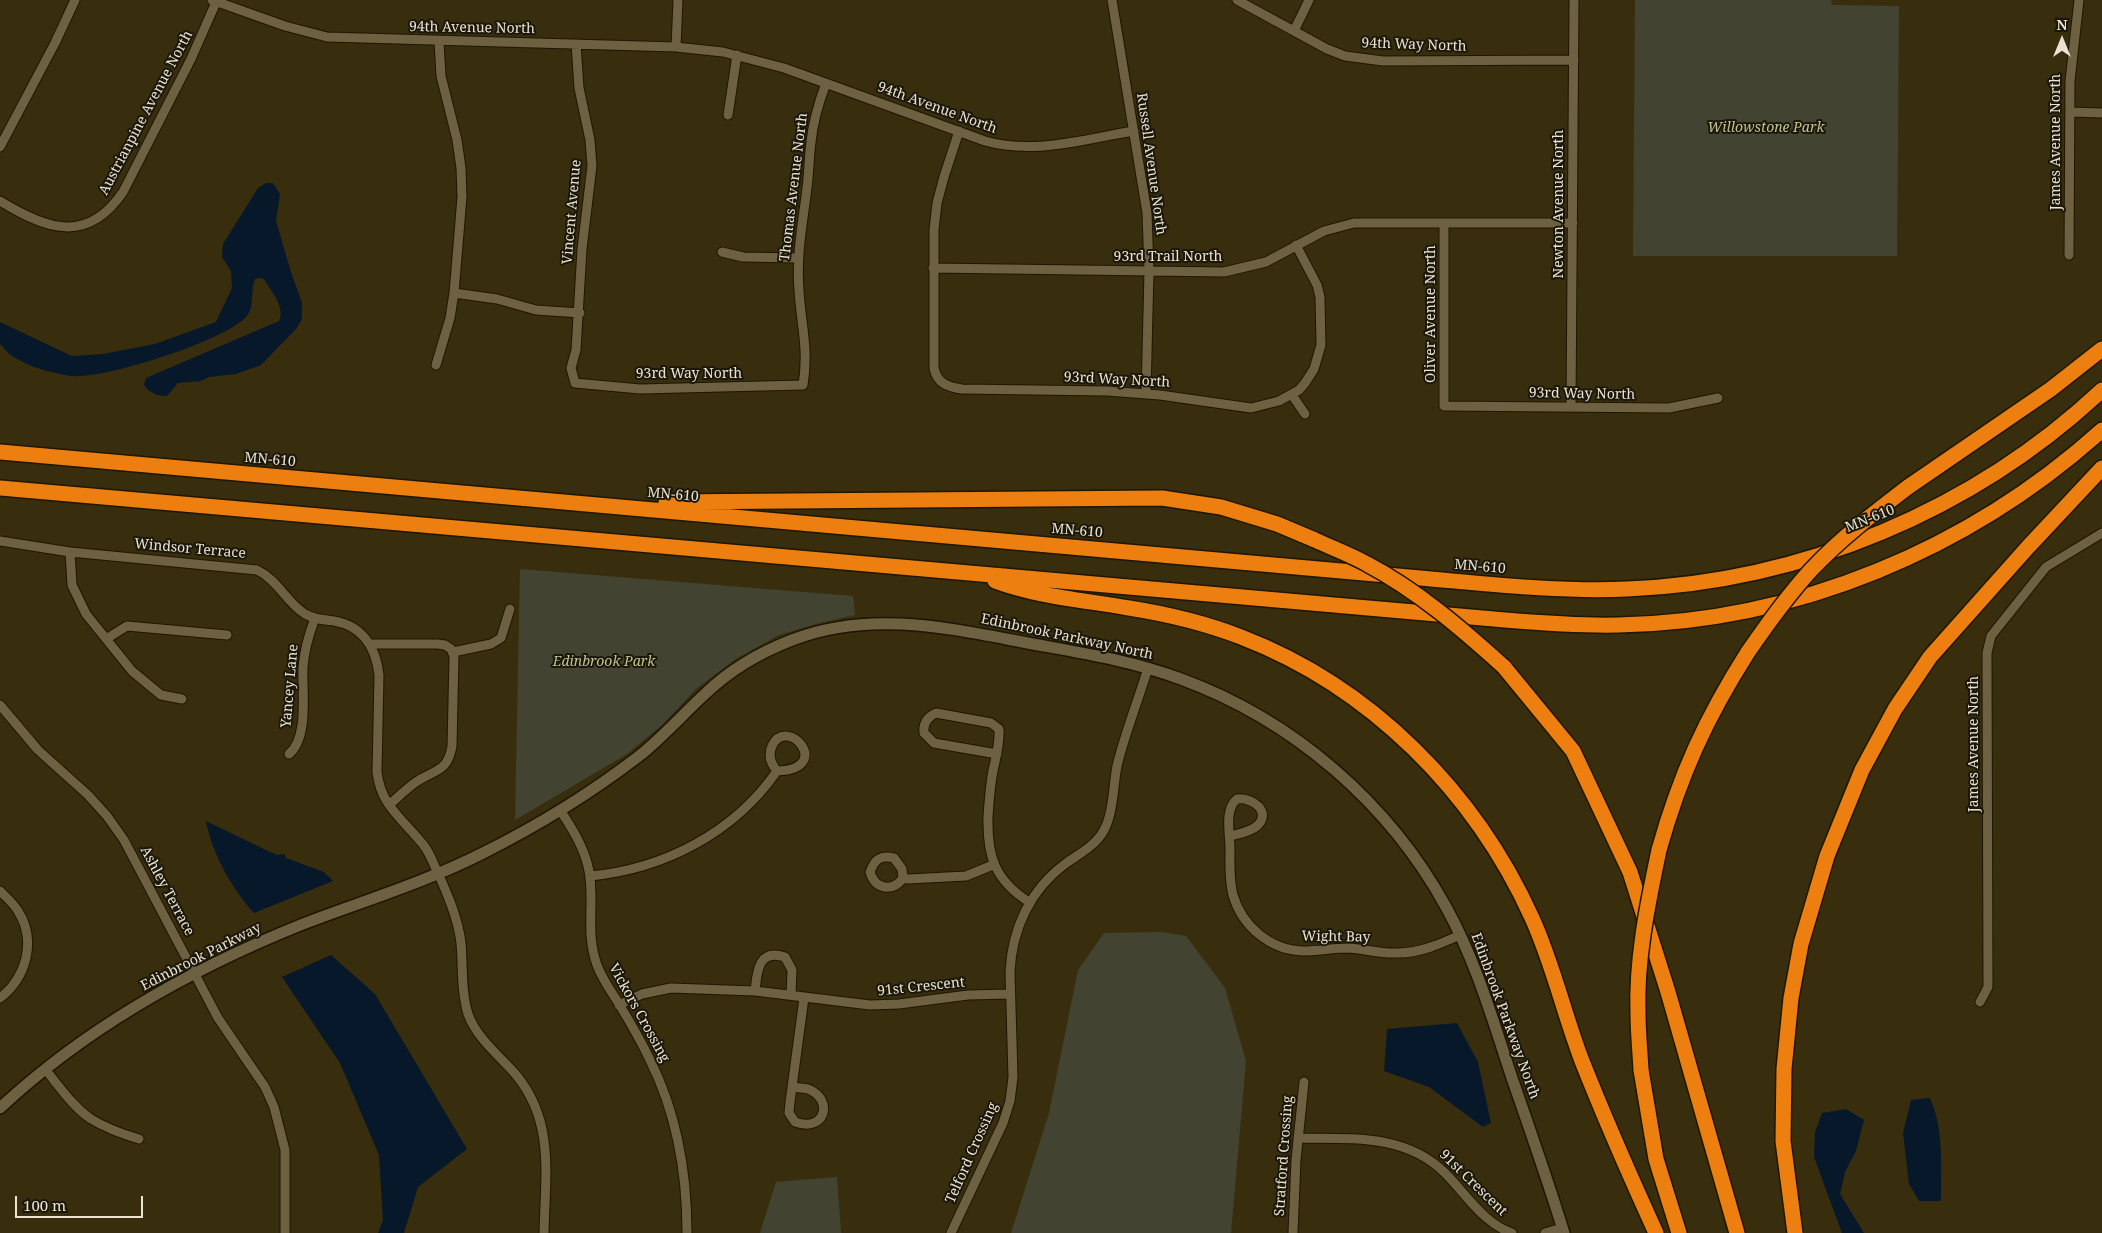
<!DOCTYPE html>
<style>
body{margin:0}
#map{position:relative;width:2102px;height:1233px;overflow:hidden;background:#382e0e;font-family:"Noto Serif",serif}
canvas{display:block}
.north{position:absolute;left:2037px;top:15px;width:50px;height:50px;-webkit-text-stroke:4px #1b170a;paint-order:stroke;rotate:0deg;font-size:14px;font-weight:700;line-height:20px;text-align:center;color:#eae3d1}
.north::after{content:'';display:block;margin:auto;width:18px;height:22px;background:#eae3d1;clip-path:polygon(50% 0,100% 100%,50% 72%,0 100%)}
.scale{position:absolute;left:15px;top:1196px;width:128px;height:22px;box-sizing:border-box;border:2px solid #eae3d1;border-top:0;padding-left:6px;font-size:15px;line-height:18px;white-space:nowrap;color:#eae3d1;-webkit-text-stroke:4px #1b170a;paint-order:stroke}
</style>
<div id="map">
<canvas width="2102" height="1233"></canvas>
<div class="north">N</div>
<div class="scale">100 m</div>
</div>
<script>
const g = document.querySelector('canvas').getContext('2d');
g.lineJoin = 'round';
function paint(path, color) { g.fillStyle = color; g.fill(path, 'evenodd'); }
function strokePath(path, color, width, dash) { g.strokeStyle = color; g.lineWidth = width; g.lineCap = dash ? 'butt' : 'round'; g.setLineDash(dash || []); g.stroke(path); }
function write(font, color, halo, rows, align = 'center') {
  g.font = font + ' "Noto Serif",serif'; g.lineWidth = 4; g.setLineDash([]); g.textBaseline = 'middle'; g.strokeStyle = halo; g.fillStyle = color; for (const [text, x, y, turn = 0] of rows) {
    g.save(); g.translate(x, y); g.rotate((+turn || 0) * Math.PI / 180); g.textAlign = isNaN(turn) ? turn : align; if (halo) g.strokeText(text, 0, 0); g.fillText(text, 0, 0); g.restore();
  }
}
paint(new Path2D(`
 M1635,0H1831L1832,5L1899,6L1897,256H1633Z
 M520,569L853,596L855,615L816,624L779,635L734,660L696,689L662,725L627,754L515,820Z
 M1162,932L1186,936L1225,988L1246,1061L1231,1233H1011L1049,1113L1078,970L1104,933Z
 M837,1177L841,1233H760L776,1182Z`), '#424431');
paint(new Path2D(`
 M266,183H273L280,194L276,221L291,272L302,303V319L297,328L261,365L236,374L209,377L201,381L178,383L167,396C158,396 149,393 144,385L146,378L279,321C286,308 271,291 264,279L259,278L255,279C250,291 255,306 247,316C226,341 104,379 72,376C54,374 29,367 14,357C8,354 5,349 0,344V322L72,356L103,354L155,344L216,322L232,288L231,271L222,257L223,244L258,188Z
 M206,821L270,852L278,855L284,854L286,858L324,872L333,881L254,913C232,889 212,853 206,821Z
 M331,955L375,994L467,1149L418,1187L404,1233H378L383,1220L379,1155L340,1063L282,977Z
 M1457,1023L1478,1062L1491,1123L1483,1127L1429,1087L1384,1071L1387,1029Z
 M1930,1098C1944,1129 1941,1167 1941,1201H1919L1909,1184L1903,1133L1911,1100Z
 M1846,1109L1864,1120L1856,1151L1845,1172L1840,1194L1864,1233H1842L1814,1157L1815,1132L1822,1113Z`), '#06182a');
const minor = new Path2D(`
 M212,0L285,26L327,37L676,47L723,52L784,68L985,141C1034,155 1084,139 1134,131
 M1112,0L1147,213L1149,271L1146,394
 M1237,0L1327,49L1345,56L1383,61L1574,60
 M1294,31L1309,0
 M576,44L579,88L590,140L592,166L582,249L576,350L571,368L575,383L640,389L803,385C809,349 801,325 799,290C796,255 803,222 807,188C809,173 809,157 811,142C813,122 819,102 826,83
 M676,47L678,0
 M2070,112L2102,113
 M728,115L737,55
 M959,131L944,177L937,203L934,230V368C937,383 947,387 962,389L1107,391L1160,395L1251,408L1279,401L1299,390L1305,383L1314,369L1321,345L1320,297L1317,285L1296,245
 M0,147L55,43L75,0
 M0,201C46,229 87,245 123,192L191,59L217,0
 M1444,223V406L1669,408L1718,398
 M722,252L743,257L798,258
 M2069,255L2070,81L2079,0
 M933,268L1224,272L1266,262L1324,231L1354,223H1573
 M454,293L497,299L536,310L580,313
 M436,365L450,318L454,293L462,197L461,168L457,140L441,76L439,41
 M1292,395L1305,414
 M1571,407L1574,0
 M0,541L70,552L257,570C278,580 286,602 305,614C314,619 324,620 334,621C363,626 376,648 379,675L377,772C381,808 405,820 425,847C430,854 433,863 437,871C447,893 458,918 461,943C463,966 461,991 468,1014C477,1039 501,1057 517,1076C555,1123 545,1177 544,1233
 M70,552L72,585L86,614L132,671L161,695L182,699
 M106,639L127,626L227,635
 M370,644H437L445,645L451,649L454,656L452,746C448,770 438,769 419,780C408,787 398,797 389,805
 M453,652L491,644L501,638L510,609
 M0,705L38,750L88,795L107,816L124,840L218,1018L265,1087L274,1107L285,1150V1233
 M289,754C309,737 302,692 303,668C304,651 309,634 315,618
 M997,754L934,743L924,733C923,724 927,717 936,713L991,723L999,729C1000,744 996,756 993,771C990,786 989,802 988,817C987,857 995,880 1029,902
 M560,810C572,828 585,849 589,871C595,902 585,932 597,965C602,979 611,991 619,1004C630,1022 641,1041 650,1060C677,1114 687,1174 687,1233
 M1230,836C1238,834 1250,832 1257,826C1272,812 1253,797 1237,799C1224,809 1230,834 1230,849C1230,864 1229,880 1233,895C1242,926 1270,950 1303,951C1318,951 1333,948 1348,948C1365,949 1381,954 1398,953C1420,953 1440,944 1460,935
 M590,876C664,869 734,833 777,771C835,769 787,714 772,746C768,755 771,764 777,771
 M903,878C892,893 875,889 870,872C875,859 880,855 894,858L902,869L903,878L908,879L966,876L993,865
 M0,891C6,897 14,904 18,911C37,941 26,978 0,998
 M755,991C757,972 758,948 785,957L792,970L791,995
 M1980,1002L1988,987L1987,653L1991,636L2046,567L2102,533
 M619,1005L642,994L671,988L755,991L870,1005L899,1004L968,995L1010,994
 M45,1069C59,1086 73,1107 91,1119C106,1128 122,1134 139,1139
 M792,1087C797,1088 804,1088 808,1089C834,1099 826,1133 795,1122L789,1113L790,1102L804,998
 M1298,1138C1350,1139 1405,1133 1445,1173C1466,1194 1483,1223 1512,1233
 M951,1233L1003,1123L1010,1101L1013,1077L1010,972C1012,929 1030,890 1065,864C1080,853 1098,845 1106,826C1114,808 1113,786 1117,766C1125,733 1138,701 1148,668
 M1293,1233L1296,1160L1304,1082
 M1545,1233L1562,1228`);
const tertiary = new Path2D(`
 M0,1108C87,1027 193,968 303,924C363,901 426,882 483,853C537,826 591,793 639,756C663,737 683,714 706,693C730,670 761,652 792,640C872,609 952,629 1033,644C1083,653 1133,661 1181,679C1293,720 1389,803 1446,907C1476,961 1493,1021 1512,1078C1530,1130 1548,1181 1564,1233`);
const motorway = new Path2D(`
 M0,452L1420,578C1489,584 1558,592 1627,589C1803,582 1974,510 2102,390
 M1908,487L2051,389L2102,349
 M0,488L1505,620C1542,623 1580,626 1618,625C1796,622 1970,549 2102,430
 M666,502L1162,498L1221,507L1277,524L1315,540
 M995,581C1038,597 1084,600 1129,608C1167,614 1205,623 1241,637C1371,687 1475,792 1532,918C1553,964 1564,1014 1582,1061C1605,1119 1630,1176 1656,1233
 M1504,667L1573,751L1630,872L1668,992L1737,1233
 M1659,850C1680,775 1706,718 1748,652
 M1641,1070L1656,1159L1679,1233
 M1795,1233L1783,1141L1784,1069L1791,998L1801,944L1827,856L1862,770L1895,709L1930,657L2028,547L2102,468`);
strokePath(minor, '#1e1601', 11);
strokePath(tertiary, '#1e1601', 14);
strokePath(motorway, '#1e1601', 18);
strokePath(minor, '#6d6141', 9);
strokePath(tertiary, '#6d6141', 11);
strokePath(motorway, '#ec7f10', 15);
const motorwayBridge = new Path2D(`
 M1315,540C1332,548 1351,555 1367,564C1418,591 1462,629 1504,667
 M1748,652C1768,623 1788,595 1811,570C1840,539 1874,513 1908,487
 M1641,1070C1640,1051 1638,1032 1638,1013C1636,958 1648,903 1659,850`);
strokePath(motorwayBridge, '#1e1601', 18, []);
strokePath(motorwayBridge, '#ec7f10', 15);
write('14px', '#eae3d1', '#1b170a', [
 ["94th Avenue North",472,28,1],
 ["94th Way North",1414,45,2],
 ["94th Avenue North",937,108,20],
 ["Austrianpine Avenue North",146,113,-62],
 ["James Avenue North",2056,142,-90],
 ["Russell Avenue North",1151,164,82],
 ["Thomas Avenue North",794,187,-83],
 ["Newton Avenue North",1559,204,-90],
 ["Vincent Avenue",572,212,-85],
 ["93rd Trail North",1168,257],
 ["Oliver Avenue North",1431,314,-90],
 ["93rd Way North",689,374],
 ["93rd Way North",1117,380,3],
 ["93rd Way North",1582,394,1],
 ["MN-610",270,460,5],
 ["MN-610",673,495,5],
 ["MN-610",1870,519,-22],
 ["MN-610",1077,531,5],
 ["Windsor Terrace",190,549,5],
 ["MN-610",1480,567,5],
 ["Edinbrook Parkway North",1067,637,12],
 ["Yancey Lane",290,686,-85],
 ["James Avenue North",1974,744,-90],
 ["Ashley Terrace",167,891,62],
 ["Wight Bay",1336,937,1],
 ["Edinbrook Parkway",201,957,-27],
 ["91st Crescent",921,987,-6],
 ["Vickors Crossing",639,1013,61],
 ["Edinbrook Parkway North",1505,1016,70],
 ["Telford Crossing",972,1153,-66],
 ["Stratford Crossing",1284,1156,-86],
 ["91st Crescent",1473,1183,44]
]);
write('italic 14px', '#c0c48e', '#1b170a', [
 ["Willowstone Park",1766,128],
 ["Edinbrook Park",604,662]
]);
</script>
